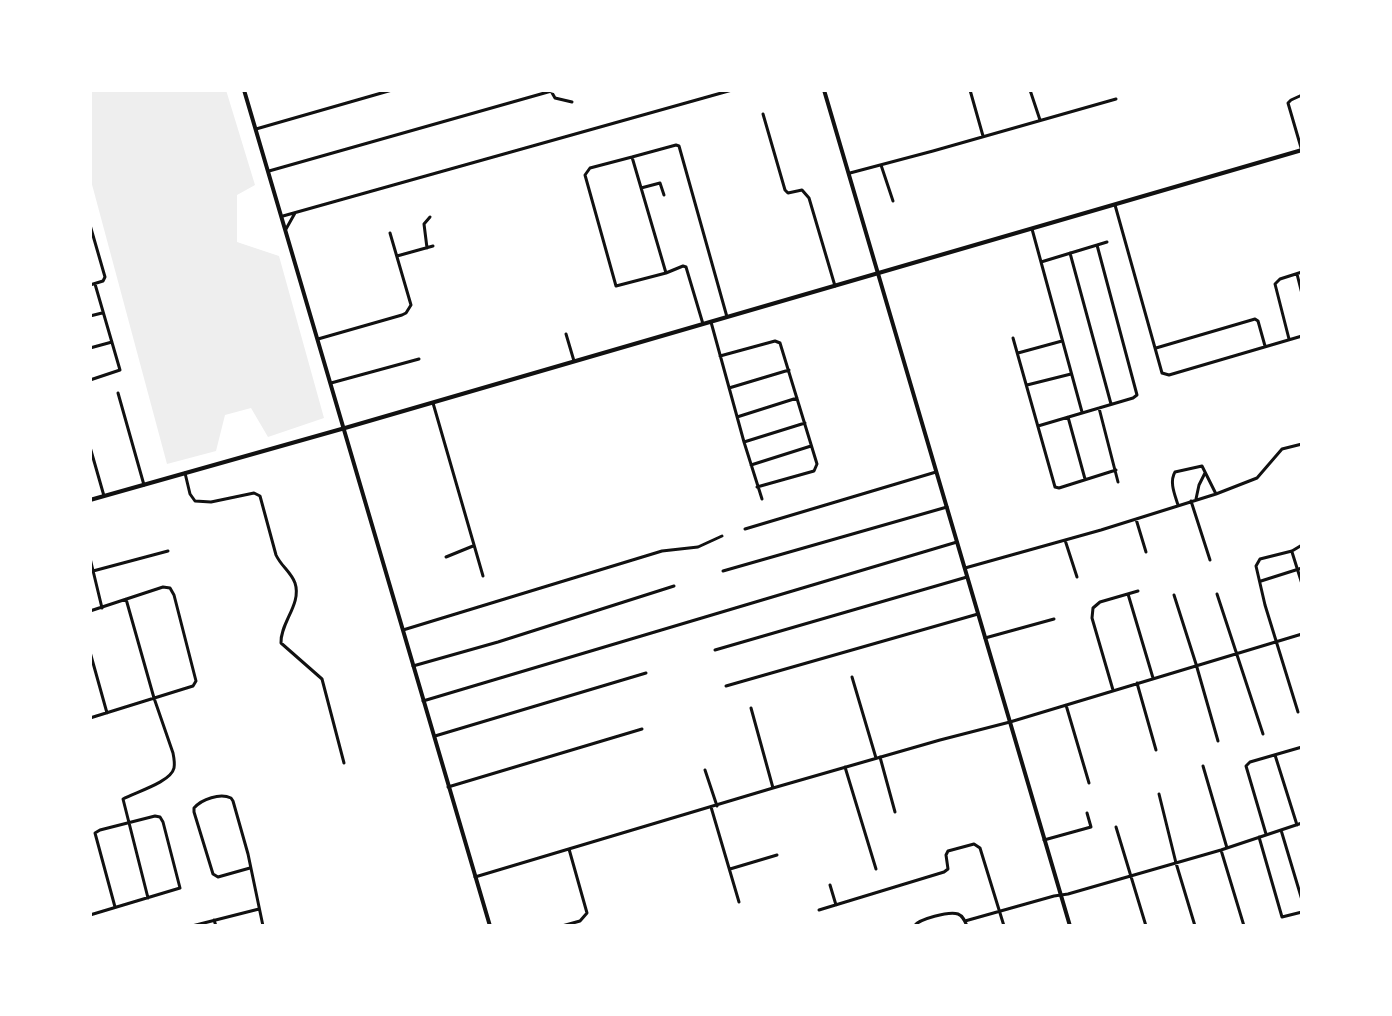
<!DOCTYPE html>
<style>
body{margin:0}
#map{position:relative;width:1392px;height:1016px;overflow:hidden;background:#fff;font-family:"Exo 2",sans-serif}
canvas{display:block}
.frame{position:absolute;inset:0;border:92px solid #fff;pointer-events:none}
</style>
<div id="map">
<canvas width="1392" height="1016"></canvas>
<div class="frame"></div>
</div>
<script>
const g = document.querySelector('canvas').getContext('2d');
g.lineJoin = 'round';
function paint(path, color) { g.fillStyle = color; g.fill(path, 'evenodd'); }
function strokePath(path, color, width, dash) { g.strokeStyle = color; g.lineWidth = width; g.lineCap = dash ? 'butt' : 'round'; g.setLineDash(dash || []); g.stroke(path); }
paint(new Path2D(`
 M90,90H226L255,185L237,195V242L279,256L324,418L268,437L251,408L225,415L216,451L167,464L90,177Z`), '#eee');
strokePath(new Path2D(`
 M970,90L983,136
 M1030,90L1040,120
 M551,91L555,98L572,102
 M763,114L785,190L788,193L802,190L809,198L835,286
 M256,129L392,90
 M1302,151L1288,103L1291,100L1302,95
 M632,157L590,168L585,175L616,286L666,273
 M881,165L893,201
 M269,171L555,90
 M850,173L933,151L1116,99
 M641,188L660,183L664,195
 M1115,205L1162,373L1169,375L1302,336
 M283,216L732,90
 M90,225L105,277L103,281L90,285
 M286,229L295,213
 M1032,229L1082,412
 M427,248L424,224L430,217
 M1070,253L1111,404
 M397,256L433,246
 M1041,262L1107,242
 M1297,274L1302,294
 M90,316L102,313
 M711,322L744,442L762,499
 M703,324L686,267L683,266L666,273L632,157L676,145L679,146L727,317
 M566,334L574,361
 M1013,338L1055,487L1059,488L1116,470
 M318,339L402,315L406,313L411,305L390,233
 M1289,339L1275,284L1280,279L1302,272
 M90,348L112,342
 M1156,348L1255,319L1258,321L1265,346
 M1018,353L1062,341
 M720,356L775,341L780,343L817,464L814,471L757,487
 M90,380L120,370L95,284
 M331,383L419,359
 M1027,385L1071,374
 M729,388L789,370
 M118,393L144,485
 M433,403L483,576
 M1099,408L1118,482
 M737,417L797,398
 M1068,417L1085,479
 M1038,426L1133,398L1137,395L1097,245
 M744,442L805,423
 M90,447L104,496
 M751,465L811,446
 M185,473L190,494L195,501L211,502L254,493L260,496L276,555C281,566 291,572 295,583C302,604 280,623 281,643L322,679L344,763
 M1196,499L1199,485L1205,473
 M1191,501L1210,560
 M1178,505C1175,495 1169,482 1175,472L1202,466L1216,494
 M1136,519L1146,552
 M745,529L936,472
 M1065,540L1077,577
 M1292,552L1302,584
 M446,557L473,546
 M90,558L102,608
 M965,568L1101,530L1216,494L1257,478L1282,449L1302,444
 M93,571L168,551
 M723,571L947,507
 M1261,581L1302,568
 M1128,594L1153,678
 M1217,594L1263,734
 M1174,595L1196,664L1218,741
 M126,599L154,698L173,753C174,758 175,763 174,768C171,782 136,792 123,799L148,898
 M90,611L163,587L170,588L174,595L196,681L193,686L90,718
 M403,630L662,551L698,547L722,536
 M985,638L1054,619
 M715,650L967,577
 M90,652L107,713
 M413,666L498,642L674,586
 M852,677L876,758
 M1137,683L1156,750
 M726,686L978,614
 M1113,690L1092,618L1093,608L1100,602L1138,591
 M423,701L957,542
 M1066,705L1089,783
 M751,708L773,788
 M1298,712L1265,605L1256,566L1260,559L1292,551L1302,545
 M435,736L646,673
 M1275,755L1297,825
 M880,757L895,812
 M1203,766L1227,848
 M845,767L876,869
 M705,770L717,806
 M448,787L642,729
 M1159,794L1176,863L1195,926
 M711,807L739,902
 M1116,827L1146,926
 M1281,830L1302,900
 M1266,834L1246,766L1250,762L1302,747
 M1259,837L1282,917L1302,912
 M1044,840L1091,827L1087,813
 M1221,850L1244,926
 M250,868L218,877L213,874L194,812V808C202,799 220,793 231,798L233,801L248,854L263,926
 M730,869L777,855
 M475,877L773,788L940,740L1010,722L1302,634
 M830,885L836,905
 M819,910L944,872L948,869L946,855L948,851L974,844L980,848L1004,926
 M90,915L180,888L163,822L160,817L155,816L100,830L95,833L115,907
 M214,920L216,926
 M965,921L1054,896L1068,894L1221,850L1302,823
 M192,926L259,909
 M562,926L580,921L587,913L569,849
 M914,926C919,919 949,911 958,914C963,916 965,921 967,926`), '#111', 3);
strokePath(new Path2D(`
 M824,90L1070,926`), '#111', 4);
strokePath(new Path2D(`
 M244,90L490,926
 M90,500L345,428L1302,150`), '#111', 4);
</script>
